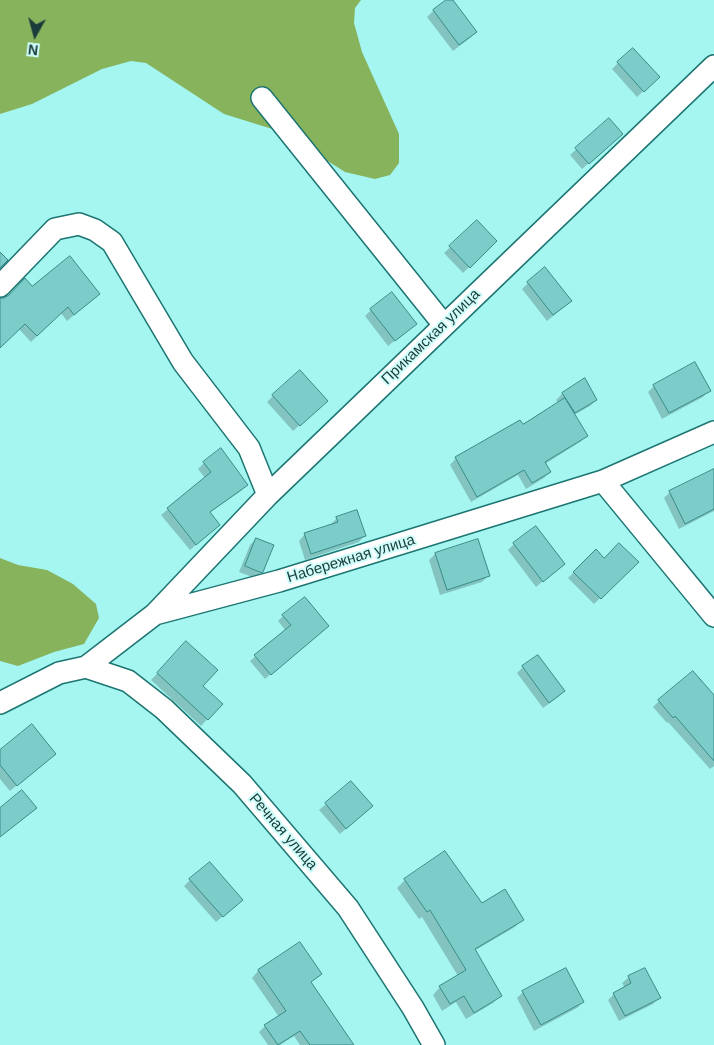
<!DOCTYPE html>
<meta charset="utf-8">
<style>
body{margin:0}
#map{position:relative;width:714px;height:1045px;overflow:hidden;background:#a5f6f1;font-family:Helvetica,sans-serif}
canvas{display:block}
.north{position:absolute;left:10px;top:10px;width:50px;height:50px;-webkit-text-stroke:4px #cefdfa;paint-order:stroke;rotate:187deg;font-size:14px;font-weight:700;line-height:20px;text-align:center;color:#1a3c3a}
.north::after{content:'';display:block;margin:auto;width:18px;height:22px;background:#1a3c3a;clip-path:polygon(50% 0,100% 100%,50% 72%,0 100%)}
</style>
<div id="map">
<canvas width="714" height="1045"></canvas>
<div class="north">N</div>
</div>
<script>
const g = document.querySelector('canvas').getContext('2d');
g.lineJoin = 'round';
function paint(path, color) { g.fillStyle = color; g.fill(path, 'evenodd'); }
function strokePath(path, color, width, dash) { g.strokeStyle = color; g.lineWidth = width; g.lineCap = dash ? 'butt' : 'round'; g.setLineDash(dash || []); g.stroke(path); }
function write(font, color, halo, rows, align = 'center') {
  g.font = font + ' Helvetica,sans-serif'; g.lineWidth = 4; g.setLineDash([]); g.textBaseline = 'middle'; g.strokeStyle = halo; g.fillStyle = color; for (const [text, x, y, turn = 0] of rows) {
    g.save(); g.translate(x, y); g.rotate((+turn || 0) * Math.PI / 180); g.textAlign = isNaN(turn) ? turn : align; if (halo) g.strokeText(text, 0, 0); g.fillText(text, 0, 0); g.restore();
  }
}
paint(new Path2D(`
 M0,0H361L355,8L354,23L362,52L399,134V163L390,175L375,179L345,172L282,132L224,114L146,63L131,61L102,69L32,104L0,114Z
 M0,558L18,565L47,570L73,584L96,604L99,618L84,644L54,652L18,666L0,661Z`), '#87b35d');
paint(new Path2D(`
 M448,0H452L476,32L470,38L453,51L427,17L434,10Z
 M618,63L652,83L637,97L612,69Z
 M609,120L615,140L582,169L570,155Z
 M477,222L496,241L463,273L444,253Z
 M528,283L564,307L547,321L522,289Z
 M0,299H4L92,300L67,321L61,313L31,342L19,329L0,347Z
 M371,310L409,330L388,346L365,316Z
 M584,380L596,400L590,406L574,415L587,436L580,442L545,464L550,472L544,478L526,489L518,475L471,502L450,465L456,458L520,422L522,426L559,404L556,400L562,394Z
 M654,386L709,390L703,397L662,419L648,392Z
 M273,396L320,407L293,431L267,402Z
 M204,463L247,484L241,491L209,513L219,525L190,550L161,515L205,478L198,469Z
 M714,470V511L679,529L664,498L670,492Z
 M337,518L365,535L359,542L305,560L299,541L305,534L331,525V524Z
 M256,539L262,572L255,578L239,572L250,545Z
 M514,544L564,564L536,587L508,550Z
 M596,551L604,559L637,562L594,604L568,578Z
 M435,554L488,576L482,582L440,595L429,560Z
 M283,616L328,626L265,679L250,661L286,631L278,621Z
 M180,649L202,686L221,704L201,726L151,680Z
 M523,667L564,691L558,697L543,708L517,673Z
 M714,697V766L710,769L668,722L667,723L653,707L659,701Z
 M0,751L55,754L10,791L0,779Z
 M351,783L365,812L340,834L319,810Z
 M445,852L481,904L522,919L515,927L474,951L501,995L493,1003L466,1019L456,1002L442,1011L433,995L440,987L458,976L422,917L419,919L397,888L405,880Z
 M190,880L235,906L216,922L184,886Z
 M299,943L320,974L310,983L353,1045H300L294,1036L280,1045H268L259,1032L265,1026L279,1017L252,978L258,971Z
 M644,969L659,997L653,1004L619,1021L608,1000L614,994L625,988L622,983L629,977Z
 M523,992L583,1002L577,1008L534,1031L517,998Z`), '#0003');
const building = new Path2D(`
 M446,0H453L477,32L459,45L433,10Z
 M633,48L660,77L644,92L617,62Z
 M609,118L623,134L589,164L575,148Z
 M477,220L497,241L470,268L449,246Z
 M0,252L8,260L0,268Z
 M70,256L100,294L74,315L68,307L37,336L25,324L0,348V298H4L9,295L25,278L32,286Z
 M545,267L572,301L553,315L527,282Z
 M392,292L417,324L395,341L370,309Z
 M695,362L711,391L669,413L653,385Z
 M300,370L328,401L300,426L272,395Z
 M585,378L597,400L575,413L562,393Z
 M565,398L588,436L545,462L551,472L532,483L524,470L477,497L455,457L520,420L523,424Z
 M221,448L248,485L210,512L220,525L196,545L167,508L211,472L203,462Z
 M714,469V509L685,524L669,491Z
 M357,510L366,536L311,554L304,533L338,522L336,517Z
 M536,526L565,564L543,582L513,543Z
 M256,538L274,545L263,572L262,573L245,566Z
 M478,539L490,576L447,590L435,553Z
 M619,543L639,562L601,599L573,572L596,549L604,558Z
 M305,597L329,626L271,675L254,655L291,625L282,615Z
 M186,641L218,670L203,686L223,704L208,720L157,673Z
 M538,655L565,691L549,703L522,666Z
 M693,671L714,695V761L675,716L673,718L658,700Z
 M32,724L56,754L17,786L0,765V750Z
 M351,781L373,806L346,829L325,803Z
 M22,790L37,808L0,837V808Z
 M445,851L482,903L505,889L524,920L475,949L502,996L474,1013L464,996L450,1004L439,986L466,970L430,910L427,912L404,879Z
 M210,862L243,900L223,917L189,879Z
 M300,942L322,974L311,982L354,1045H310L300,1031L278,1045L264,1025L286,1011L258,970Z
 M566,968L584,1002L541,1025L522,991Z
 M645,968L661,998L625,1016L613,993L631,983L628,976Z`);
paint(building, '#7ccdc9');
strokePath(building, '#398b88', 1);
const street = new Path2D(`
 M262,98L444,325
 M0,286L55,229L79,224L95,230L112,242L183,362L249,448L268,495
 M603,481L714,616
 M155,614L268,495L714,66
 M86,667L128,681L164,709L242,784L348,908L413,1008L434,1045
 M0,703L59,673L86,667L155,614L279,581L603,481L714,432`);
strokePath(street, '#1d7572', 24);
strokePath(street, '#fff', 21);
write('15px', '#1a3c3a', '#cefdfa', [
 ["Прикамская улица",431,337,-44],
 ["Набережная улица",351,559,-17],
 ["Речная улица",283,832,49]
]);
</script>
